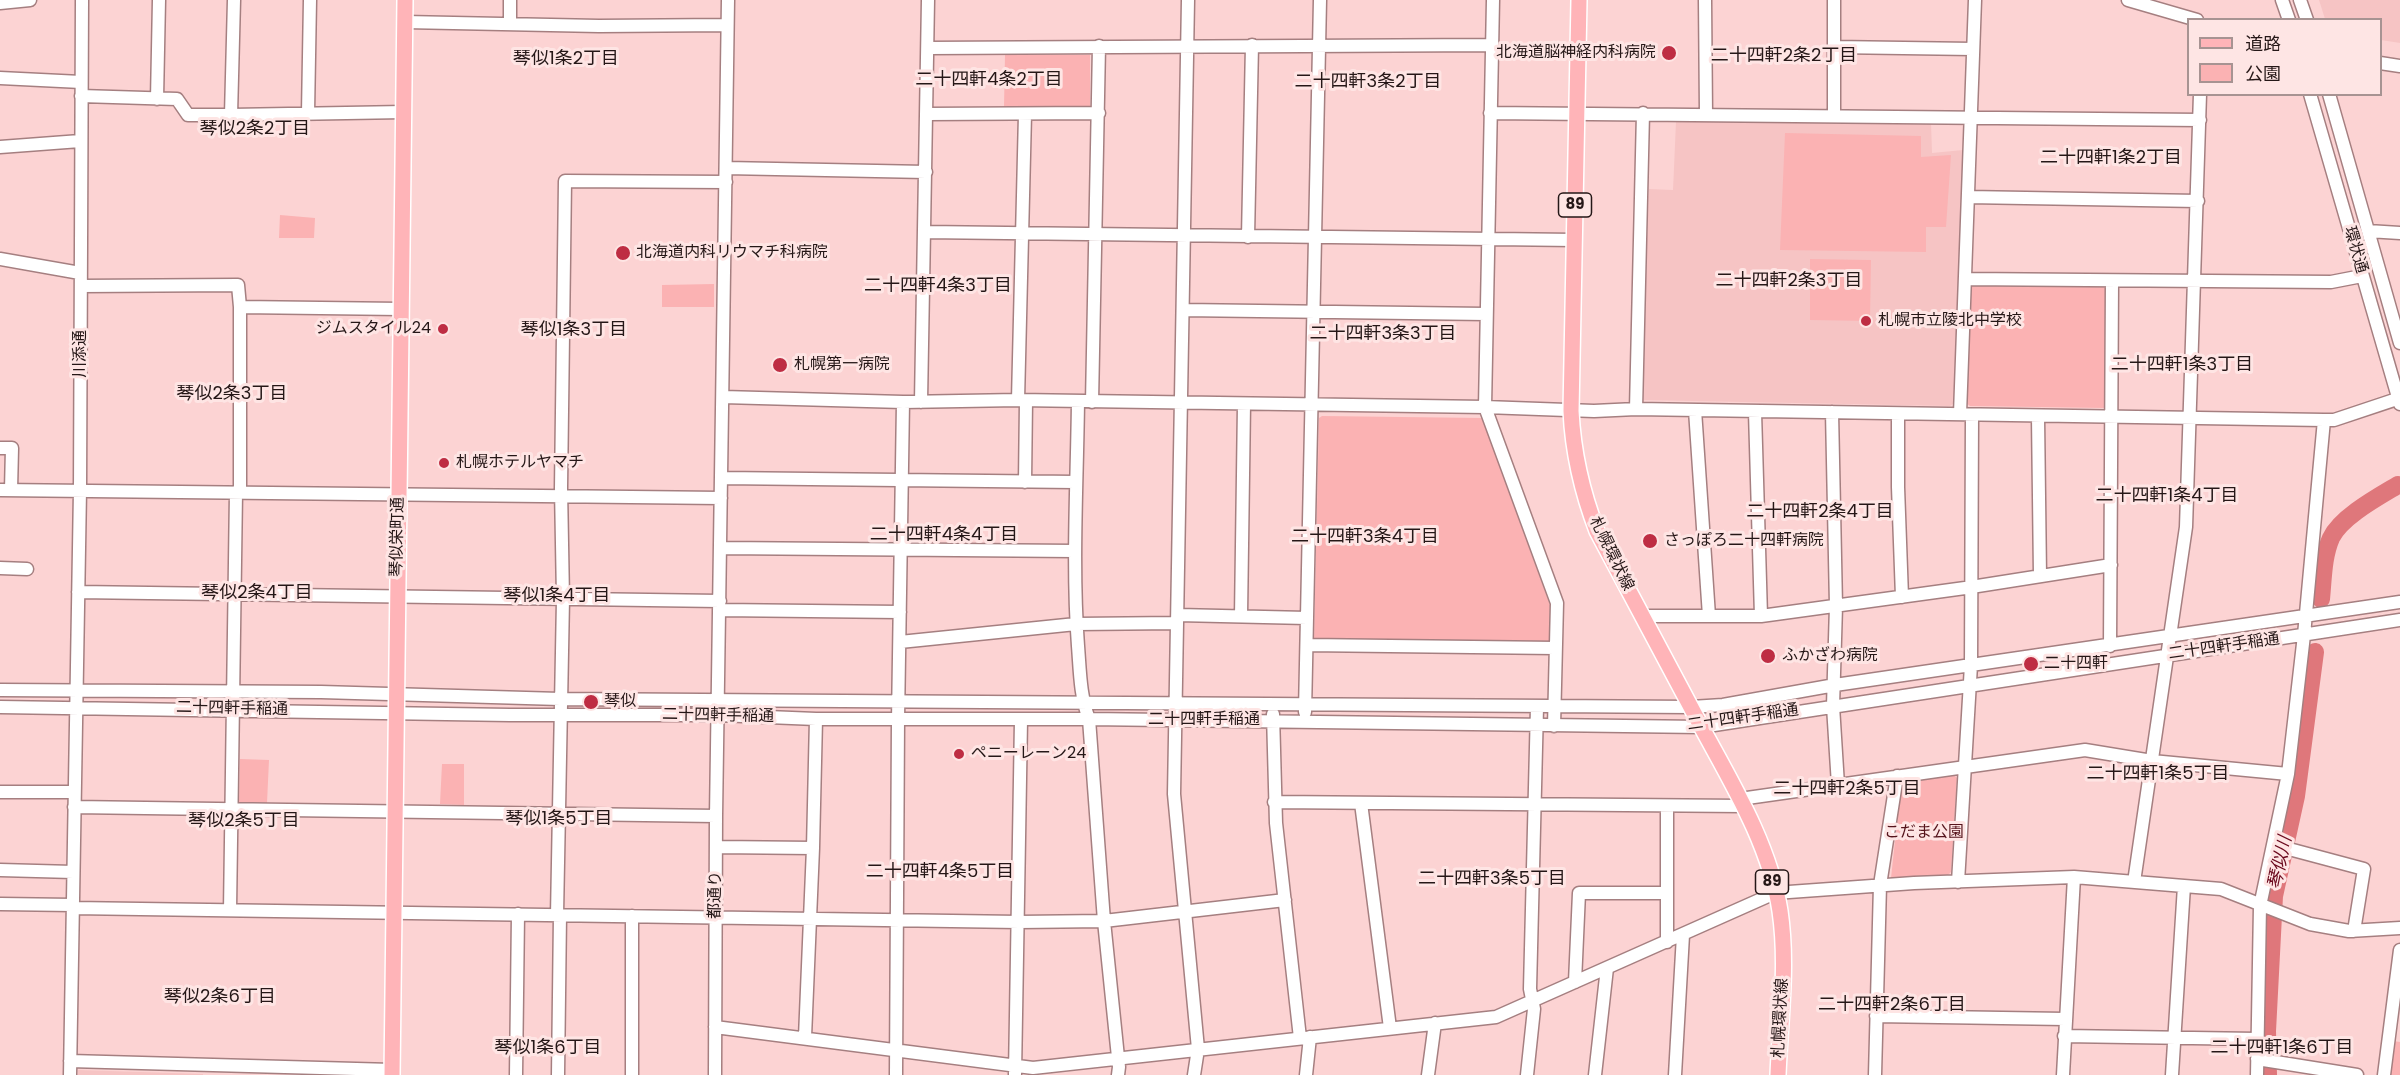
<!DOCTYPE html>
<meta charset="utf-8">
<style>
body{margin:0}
#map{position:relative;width:2400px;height:1075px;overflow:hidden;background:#fcd3d3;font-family:Poppins,"Noto Sans JP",sans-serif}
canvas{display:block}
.legend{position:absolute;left:2187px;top:18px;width:195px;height:78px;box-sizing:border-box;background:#fee5e4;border:2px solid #a79392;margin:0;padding:8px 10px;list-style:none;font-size:18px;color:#251717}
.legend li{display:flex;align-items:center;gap:12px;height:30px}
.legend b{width:30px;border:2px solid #a79392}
</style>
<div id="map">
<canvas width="2400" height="1075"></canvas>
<ul class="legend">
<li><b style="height:8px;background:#ffb4b8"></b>道路</li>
<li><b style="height:16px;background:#fbb2b3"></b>公園</li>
</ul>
</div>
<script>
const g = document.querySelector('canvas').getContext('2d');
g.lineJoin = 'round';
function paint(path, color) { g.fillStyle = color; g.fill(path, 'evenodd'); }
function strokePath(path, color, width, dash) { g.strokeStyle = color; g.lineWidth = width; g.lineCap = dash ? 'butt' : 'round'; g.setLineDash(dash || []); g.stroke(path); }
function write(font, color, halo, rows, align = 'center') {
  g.font = font + ' Poppins,"Noto Sans JP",sans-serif'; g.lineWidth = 6; g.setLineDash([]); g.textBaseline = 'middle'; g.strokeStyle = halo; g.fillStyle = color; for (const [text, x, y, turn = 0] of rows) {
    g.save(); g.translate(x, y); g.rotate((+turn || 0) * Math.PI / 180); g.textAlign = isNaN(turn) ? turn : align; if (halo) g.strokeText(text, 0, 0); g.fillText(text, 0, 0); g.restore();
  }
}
paint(new Path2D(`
 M2319,0H2400V43L2381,40L2380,20L2325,19Z
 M1775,121L1931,123L1932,153L1963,150L1954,403L1950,406L1641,400L1649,189L1673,190L1676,122Z
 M78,1070L203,1074V1075H78Z`), '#f6c4c4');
paint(new Path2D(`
 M1005,55H1090V107H1004Z
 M1785,133L1921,136V157L1951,155L1946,227H1926V252L1780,250Z
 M280,215L315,218L314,238H279Z
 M1810,259L1871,260L1870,321L1810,320Z
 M714,284V307H662V285Z
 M1971,285L2104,287L2107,291L2105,408L1970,406L1966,403Z
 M1322,416L1482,418L1550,605L1549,642L1314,639L1319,418Z
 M240,759L269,760L267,803L239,802Z
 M442,764H464V805L440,804Z
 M1953,774L1957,778L1951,872L1948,875L1891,878L1901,785L1904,782Z
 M2393,1041L2400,1042V1075H2387Z`), '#fbb2b3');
strokePath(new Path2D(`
 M2321,599C2323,579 2323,556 2331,538C2341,517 2378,497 2398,485
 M2268,1075L2267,1031L2274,896L2296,796L2315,652`), '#df777b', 18);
const minor = new Path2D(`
 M234,0L231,115L404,112
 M1188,0L1174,794L1198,1049L1194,1075
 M1493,0L1485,407L1557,603L1554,726
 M1705,0L1706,114
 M1834,0V116
 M2128,0L2197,20
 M2282,0L2289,20
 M2300,0L2307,20
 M0,3L30,0
 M405,22L599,26L727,25
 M510,23V0
 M1834,47L1973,49
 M928,48L1491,45
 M2380,63L2400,66
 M0,78L81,82
 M2310,94L2400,404
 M2329,94L2400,343
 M81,96L177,99L188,115H231
 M157,99L159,0
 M308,113L310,0
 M1490,113L2200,120
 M927,114L1099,113
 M0,147L80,141
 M726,168L926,172
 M1968,197L2198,201
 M2368,231L2400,233
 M925,232L1575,240
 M1248,237L1252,45
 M0,259L80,273
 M1965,279L2331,282L2362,276
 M81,286L238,285L240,307
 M1183,310L1486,314
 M723,397L903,402L1018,400L1485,407L1594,411L1636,409L2324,420H2334L2400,398
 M1018,400L1025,114
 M921,402L928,0
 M1078,402C1077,484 1072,565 1078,646C1080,671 1080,696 1089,719L1104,921L1119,1067L1118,1075
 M1092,402L1099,46
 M1636,409L1643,113
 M1695,410L1709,616
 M1755,412L1761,616
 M1832,412L1836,606L1833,706L1838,785
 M1898,414V487L1902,597
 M1960,414L1975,0
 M2038,417L2040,576
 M0,448H12L11,490
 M722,478L1075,482
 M1025,482L1026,401
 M0,490L721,498
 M240,492V307L401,309
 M721,548L1075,551
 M0,568L27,569
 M78,592L720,601
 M720,610L900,612
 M1178,615L1307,618
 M1241,616L1244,404
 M1642,616H1761L1965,588L2111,565
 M900,642L1076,624L1177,623
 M1307,645L1555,648
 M2110,646L2112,281
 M0,690L321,692L560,699L1691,707L1723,705L1835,685L2400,602
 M0,707L510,715H719L816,719H1089L1701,727L2400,620
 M1305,712L1320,0
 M1273,714L1276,823L1300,1038
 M0,792H74
 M1740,799L2085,750L2152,761L2288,774
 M1274,802L1743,806
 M1361,803L1390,1028
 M74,807L716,816
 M1667,807V942
 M2274,845L2364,869L2354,931
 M717,847L813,848
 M0,870L73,872
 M1958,882L1971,665L1972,415
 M2134,882L2186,527L2200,94
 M0,904L73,905
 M73,908L1019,922L1104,921L1285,900
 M230,910L236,492
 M557,915L563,599L561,488L565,181L726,182
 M1575,982L1579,893H1667
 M1876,1016L2065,1019
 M715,1027L1033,1068L1496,1017L1775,893L1914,883L2074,877L2184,886L2221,889L2310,924L2349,931L2400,928
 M2064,1036L2257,1039
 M805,1037L813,848L816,719
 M2257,1059L2357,1075
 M70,1061L392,1070
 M1015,1074L1021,720
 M70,1075L80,490L82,0
 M516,1075L518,914
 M558,1075L560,915
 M632,1075V916
 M715,1075L716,816L728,0
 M896,1075L898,720L903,402
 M1306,1075L1310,1037
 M1428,1075L1435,1023
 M1527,1075L1534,1009L1530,989L1537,707
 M1595,1075L1607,968
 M1675,1075L1683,935
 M1875,1075L1880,885L1897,776
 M2063,1075L2074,877
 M2172,1075L2184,886
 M2257,1075L2260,906L2288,774L2304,635L2324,420
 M2384,1075L2400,950`);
const major = new Path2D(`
 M1579,0L1571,411C1573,453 1582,492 1597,531C1632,597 1667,662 1702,728C1733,785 1770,846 1780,911C1788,965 1780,1021 1778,1075
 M392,1075L405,0`);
strokePath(minor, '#a57f80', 15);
strokePath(major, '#fff', 18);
strokePath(minor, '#fff', 12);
strokePath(major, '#ffb4b8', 15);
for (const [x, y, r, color] of [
 [1669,53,8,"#be2d43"],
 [623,253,8,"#be2d43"],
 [1866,321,6,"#be2d43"],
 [443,329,6,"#be2d43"],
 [780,365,8,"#be2d43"],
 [444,463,6,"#be2d43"],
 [1650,541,8,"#be2d43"],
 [1768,656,8,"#be2d43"],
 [2031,664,8,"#be2d43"],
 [591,702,8,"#be2d43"],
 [959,754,6,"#be2d43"]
]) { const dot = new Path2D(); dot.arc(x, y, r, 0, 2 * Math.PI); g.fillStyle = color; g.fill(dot); strokePath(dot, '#fee5e4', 2); }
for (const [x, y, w] of [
 [1575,205,33],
 [1772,882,33]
]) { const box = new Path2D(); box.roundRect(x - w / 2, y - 12, w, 24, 4.5); g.fillStyle = '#fee5e4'; g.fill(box); strokePath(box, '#251717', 1.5); }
write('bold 15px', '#251717', null, [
 ["89",1575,205],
 ["89",1772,882]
]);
write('16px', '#251717', '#fee5e4', [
 ["北海道脳神経内科病院",1656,53,"right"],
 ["北海道内科リウマチ科病院",636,253],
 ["札幌市立陵北中学校",1878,321],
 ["ジムスタイル24",431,329,"right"],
 ["札幌第一病院",794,365],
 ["札幌ホテルヤマチ",456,463],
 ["さっぽろ二十四軒病院",1664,541],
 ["ふかざわ病院",1782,656],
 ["二十四軒",2044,664],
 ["琴似",604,702],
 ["ペニーレーン24",971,754]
], 'left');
write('16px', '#251717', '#fee5e4', [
 ["環状通",2355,250,74],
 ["川添通",81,354,-90],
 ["琴似栄町通",398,537,-89],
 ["札幌環状線",1611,554,64],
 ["二十四軒手稲通",2224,647,-8],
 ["二十四軒手稲通",232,709,1],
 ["二十四軒手稲通",718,716,1],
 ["二十四軒手稲通",1743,718,-8],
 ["二十四軒手稲通",1204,720],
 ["都通り",716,895,-89],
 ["札幌環状線",1781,1018,-87]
]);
write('16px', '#55141c', '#fee5e4', [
 ["こだま公園",1924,833]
]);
write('18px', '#251717', '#fee5e4', [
 ["二十四軒2条2丁目",1784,56],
 ["琴似1条2丁目",566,59],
 ["二十四軒4条2丁目",989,80],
 ["二十四軒3条2丁目",1368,82],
 ["琴似2条2丁目",255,129],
 ["二十四軒1条2丁目",2111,158],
 ["二十四軒2条3丁目",1789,281],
 ["二十四軒4条3丁目",938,286],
 ["琴似1条3丁目",574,330],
 ["二十四軒3条3丁目",1383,334],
 ["二十四軒1条3丁目",2182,365],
 ["琴似2条3丁目",232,394],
 ["二十四軒1条4丁目",2167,496],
 ["二十四軒2条4丁目",1820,512],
 ["二十四軒4条4丁目",944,535],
 ["二十四軒3条4丁目",1365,537],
 ["琴似2条4丁目",257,593],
 ["琴似1条4丁目",557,596],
 ["二十四軒1条5丁目",2158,774],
 ["二十四軒2条5丁目",1847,789],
 ["琴似1条5丁目",559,819],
 ["琴似2条5丁目",244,821],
 ["二十四軒4条5丁目",940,872],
 ["二十四軒3条5丁目",1492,879],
 ["琴似2条6丁目",220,997],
 ["二十四軒2条6丁目",1892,1005],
 ["琴似1条6丁目",548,1048],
 ["二十四軒1条6丁目",2282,1048]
]);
write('italic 18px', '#6b091d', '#fee5e4', [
 ["琴似川",2281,863,-78]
]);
</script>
